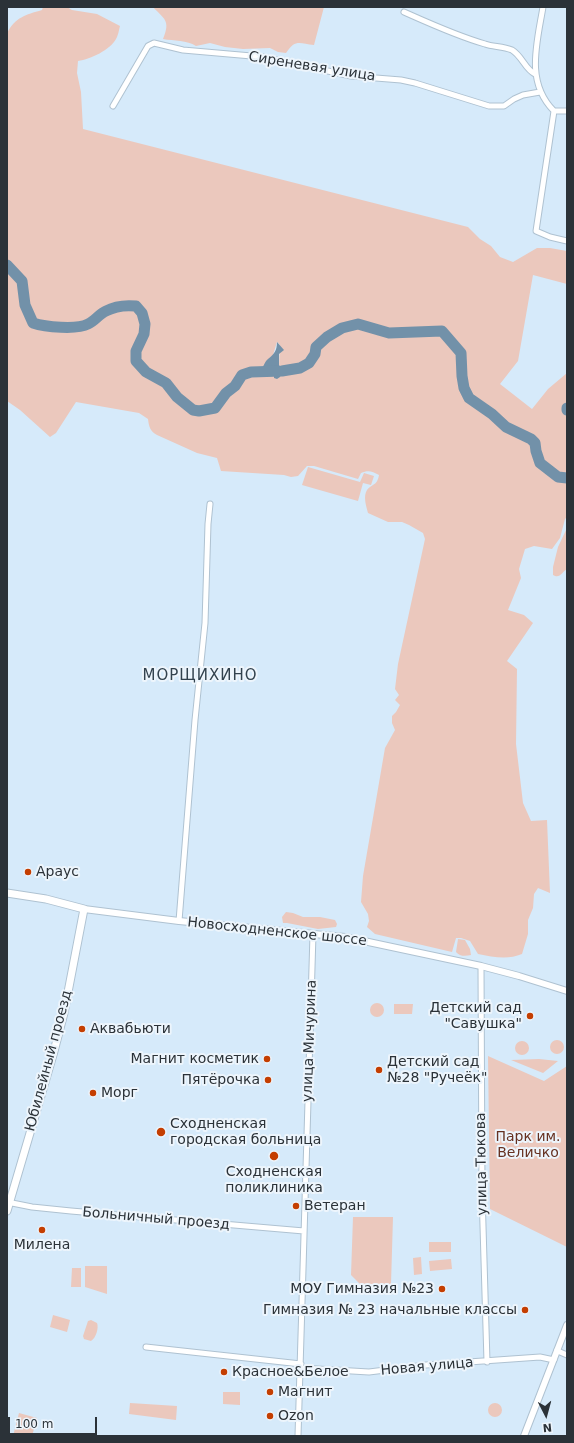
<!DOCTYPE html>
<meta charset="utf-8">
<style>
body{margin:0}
#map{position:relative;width:574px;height:1443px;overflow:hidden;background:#d6eafa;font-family:"DejaVu Sans",sans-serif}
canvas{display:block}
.frame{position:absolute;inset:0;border:8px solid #2b3238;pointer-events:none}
.north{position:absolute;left:526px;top:1395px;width:40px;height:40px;-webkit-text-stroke:3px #edf5fc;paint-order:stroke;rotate:174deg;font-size:11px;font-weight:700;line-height:16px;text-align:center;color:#2b3238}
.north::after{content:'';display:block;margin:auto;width:14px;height:18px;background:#2b3238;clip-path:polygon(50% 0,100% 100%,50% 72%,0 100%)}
.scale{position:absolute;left:8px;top:1417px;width:89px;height:18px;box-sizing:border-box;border:2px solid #2b3238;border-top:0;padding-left:5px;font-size:12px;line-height:14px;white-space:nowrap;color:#2b3238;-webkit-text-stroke:3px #edf5fc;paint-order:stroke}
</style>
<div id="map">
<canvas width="574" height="1443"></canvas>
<div class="frame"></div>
<div class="north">N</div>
<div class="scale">100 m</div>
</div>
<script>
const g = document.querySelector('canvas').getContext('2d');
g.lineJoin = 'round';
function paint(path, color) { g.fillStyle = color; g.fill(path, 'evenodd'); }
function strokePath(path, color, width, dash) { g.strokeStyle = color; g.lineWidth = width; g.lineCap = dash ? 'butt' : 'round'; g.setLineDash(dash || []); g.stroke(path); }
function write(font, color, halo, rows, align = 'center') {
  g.font = font + ' "DejaVu Sans",sans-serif'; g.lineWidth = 4; g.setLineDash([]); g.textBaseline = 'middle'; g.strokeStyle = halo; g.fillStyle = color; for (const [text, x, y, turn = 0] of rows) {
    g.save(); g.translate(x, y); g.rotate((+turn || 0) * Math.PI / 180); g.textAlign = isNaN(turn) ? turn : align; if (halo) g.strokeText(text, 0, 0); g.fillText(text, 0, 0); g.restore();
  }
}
paint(new Path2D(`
 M43,7H67L72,10L97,14L120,26C119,30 118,36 116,39C110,50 91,59 78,61L77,73L81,92L83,129L468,227L480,239L491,246L500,257L513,262L537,248H550L567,251V284L533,275L518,361L500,384L532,409L548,389L567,373V517L565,519L560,538L552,549L534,546L525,549L519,569L521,578L508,610L524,615L533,623L507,661L517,669L516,744L523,803L531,821L547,820L550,893L538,888L534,894L533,908L528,920V934L522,954C508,960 493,957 478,954L470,941L461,938H456L452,952L375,934L367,927L369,921L368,914L361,902L363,876L385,748L395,730L392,723V716L396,712L400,705L395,700L399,695L395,689L398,664L425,539L423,533L409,525L402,522H388L368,513C366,506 363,496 367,490C373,483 377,486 379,475C372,471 368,470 361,473L358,479L314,466H307L298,476L291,477L284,475L221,471L217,458L197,453L157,435C150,431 149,427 148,419L139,413L76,402L56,433L50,437L20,410L7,401V33C16,17 25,15 42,10ZM277,342L280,345L279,365L282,371L281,374H263L251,372L262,368L273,355Z
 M153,7H324L314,45C299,43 295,39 286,53L278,52L270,48L243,49L225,47L210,43L196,46C187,40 174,41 163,39C171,20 164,19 153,7Z
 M308,467L360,482L364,473L374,476L371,485L363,483L358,501L302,485Z
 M567,528V569C562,572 560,579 553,575V567L558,547Z
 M286,912L293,913L303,917H320L335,920L337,924L336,927L318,929L287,923H283L282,917Z
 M458,939L465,940L470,949L471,955C466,956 460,957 456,952Z
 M370 1010a7 7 0 1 1 14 0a7 7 0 1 1-14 0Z
 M394,1004H413L412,1014H394Z
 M550 1047a7 7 0 1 1 14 0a7 7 0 1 1-14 0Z
 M515 1048a7 7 0 1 1 14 0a7 7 0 1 1-14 0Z
 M488,1056L544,1081L567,1066V1247L490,1209Z
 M539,1059L558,1061L543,1073L511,1060Z
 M353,1217H393L391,1284H360L351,1275Z
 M429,1242H451V1252H429Z
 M421,1257L422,1274L414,1275L413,1258Z
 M451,1259L452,1269L430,1271L429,1261Z
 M85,1266H107V1294L85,1287Z
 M72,1268H81V1287H71Z
 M53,1315L70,1320L67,1332L50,1327Z
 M91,1320L97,1323C99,1328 96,1338 91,1341L84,1339L83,1336L88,1321Z
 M223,1392H240V1405L223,1404Z
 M130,1403L177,1406L176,1420L129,1414Z
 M488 1410a7 7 0 1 1 14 0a7 7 0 1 1-14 0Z
 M19,1413L37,1418L32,1436H13Z`), '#ebc8bd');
paint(new Path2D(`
 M277,342L284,350L279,354V365L282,371L280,377L277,379L274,378V374L270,373H251L262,368C264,366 265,361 268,359C274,354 277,351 277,342Z`), '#7291a9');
strokePath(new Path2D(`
 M7,265L22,281L25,305L33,323C45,327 77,330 88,324C95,321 99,314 106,311C115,306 126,305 136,306L142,313L145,324L144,334L136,351V361L146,372L166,383L177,397L193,410L199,411L215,408L226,393L235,386L242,375L251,372L282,371L300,368L309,363L315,354L316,347L327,337L342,328L358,324L389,333L442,331L461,353L462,376L464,388L469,398L492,414L506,427L531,439L535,443L536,451L540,463L558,477L567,478
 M567,408V410`), '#7291a9', 11);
const minor = new Path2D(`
 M543,7C537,43 525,82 554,111H567
 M404,12C431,24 457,36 485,44C493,47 503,46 512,50C522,56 525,69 535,74
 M113,106L148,46L154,43L183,50L263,57L351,76L401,80L415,83L489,106H504L514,99L523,95L540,92
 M554,111L536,231L550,237L567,241
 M179,921L195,720L205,623L208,524L210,504
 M481,966L482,1192L487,1362
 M7,1202L32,1207L71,1211L304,1231
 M146,1347L301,1364
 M557,1350L560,1352L567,1355
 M301,1368L369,1372L426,1365L540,1357L554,1360
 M298,1436L313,934`);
const tertiary = new Path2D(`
 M84,909L179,921L345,937L481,966L519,976L567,991
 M524,1436L567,1325`);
const secondary = new Path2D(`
 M7,893L46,899L84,909L64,1013L53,1055L7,1211`);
strokePath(minor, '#afc2d1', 7);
strokePath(tertiary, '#afc2d1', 8);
strokePath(secondary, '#afc2d1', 9);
strokePath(minor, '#fff', 5);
strokePath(tertiary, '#fff', 6);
strokePath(secondary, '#fff', 7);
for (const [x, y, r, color] of [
 [28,872,4,"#c43e01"],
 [530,1016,4,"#c43e01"],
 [82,1029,4,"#c43e01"],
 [267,1059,4,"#c43e01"],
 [379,1070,4,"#c43e01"],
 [268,1080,4,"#c43e01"],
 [93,1093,4,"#c43e01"],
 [161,1132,5,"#c43e01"],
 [274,1156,5,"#c43e01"],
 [296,1206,4,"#c43e01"],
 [42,1230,4,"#c43e01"],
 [442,1289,4,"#c43e01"],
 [525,1310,4,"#c43e01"],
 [224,1372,4,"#c43e01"],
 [270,1392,4,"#c43e01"],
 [270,1416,4,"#c43e01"]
]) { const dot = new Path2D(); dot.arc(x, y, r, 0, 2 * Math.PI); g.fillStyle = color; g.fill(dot); strokePath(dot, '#edf5fc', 1.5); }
write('14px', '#2b3238', '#edf5fc', [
 ["Сиреневая улица",312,67,9],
 ["Новосходненское шоссе",277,932,6],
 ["улица Мичурина",310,1041,-88],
 ["Юбилейный проезд",49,1061,-75],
 ["улица Тюкова",482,1164,-91],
 ["Больничный проезд",156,1219,5],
 ["Новая улица",427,1367,-5]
]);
write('14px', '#2b3238', '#edf5fc', [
 ["Араус",36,872],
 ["Детский сад",522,1008,"right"],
 ["\"Савушка\"",522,1024,"right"],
 ["Аквабьюти",90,1029],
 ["Магнит косметик",259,1059,"right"],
 ["Детский сад",387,1062],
 ["№28 \"Ручеёк\"",387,1078],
 ["Пятёрочка",260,1080,"right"],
 ["Морг",101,1093],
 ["Сходненская",170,1124],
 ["городская больница",170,1140],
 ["Сходненская",274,1172,"center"],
 ["поликлиника",274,1188,"center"],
 ["Ветеран",304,1206],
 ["Милена",42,1245,"center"],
 ["МОУ Гимназия №23",434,1289,"right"],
 ["Гимназия № 23 начальные классы",517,1310,"right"],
 ["Красное&Белое",232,1372],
 ["Магнит",278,1392],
 ["Ozon",278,1416]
], 'left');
write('14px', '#663121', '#edf5fc', [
 ["Парк им.",528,1137],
 ["Величко",528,1153]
]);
g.letterSpacing = '1px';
write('15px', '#32424e', '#edf5fc', [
 ["МОРЩИХИНО",200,676]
]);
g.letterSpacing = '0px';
</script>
